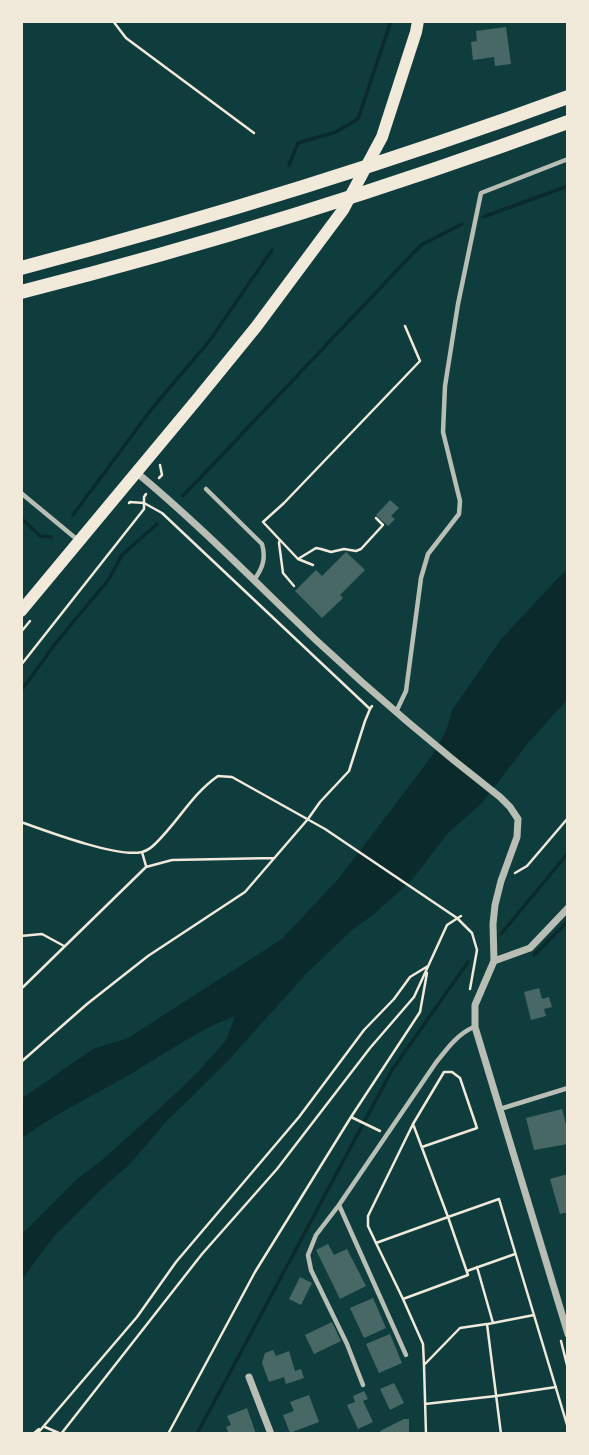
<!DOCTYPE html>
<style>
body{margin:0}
#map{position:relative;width:589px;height:1455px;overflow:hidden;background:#0f3d3e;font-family:Helvetica,sans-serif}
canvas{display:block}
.frame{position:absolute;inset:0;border:23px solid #f1e9da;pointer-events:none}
</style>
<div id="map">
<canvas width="589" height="1455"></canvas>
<div class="frame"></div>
</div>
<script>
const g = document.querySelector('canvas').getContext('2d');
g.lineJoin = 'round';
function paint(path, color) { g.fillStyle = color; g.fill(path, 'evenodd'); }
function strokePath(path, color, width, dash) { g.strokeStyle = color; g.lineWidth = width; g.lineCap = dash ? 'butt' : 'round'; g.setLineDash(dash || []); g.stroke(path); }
paint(new Path2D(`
 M568,569L567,700L529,742L481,804L448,833L411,881L374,914L352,930L306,974L226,1063L165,1123L129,1165L107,1184L54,1236L21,1281V1236L24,1232L77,1179L101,1161L159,1109L197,1073L226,1040L235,1016C192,1032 154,1062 113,1084C81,1102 50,1117 21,1139V1099L93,1049L128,1038L282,939L340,877L431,757C440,742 449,728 452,710L502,638L559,577Z`), '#0a2a2b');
strokePath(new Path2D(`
 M289,165L298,143L336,132L358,119L391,21
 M483,217L568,186
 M183,496L421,245L462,224
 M73,515L150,411L210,340L272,250
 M21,518L40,536L51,537
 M21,691L55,644L109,579L122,555L157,524
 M501,934L568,853
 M534,955L568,921
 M197,1434L392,1070L468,962`), '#0a2a2b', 3.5);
paint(new Path2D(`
 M506,27L511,64L495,66L494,57L473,60L471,42L477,41L476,31Z
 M390,500L399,508L391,516L395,519L388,526L376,515Z
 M346,552L365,570L340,595L343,598L322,618L295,591L316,570L322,576Z
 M539,988L542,999L549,997L552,1007L544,1009L546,1016L531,1020L524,992Z
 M562,1109L568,1132V1144L534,1150L526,1118Z
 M568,1174V1212L560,1214L550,1179Z
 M328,1244L334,1255L347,1249L366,1286L340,1299L316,1250Z
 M300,1277L312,1283L301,1305L289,1299Z
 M373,1298L386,1328L364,1338L350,1308Z
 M332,1322L341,1341L314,1354L305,1335Z
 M390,1334L402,1363L379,1373L366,1344Z
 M273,1350L276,1356L289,1351L295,1371L301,1369L304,1378L286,1384L284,1377L269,1382L262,1363L265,1353Z
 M394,1383L404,1403L390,1410L380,1389Z
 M364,1391L368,1399L363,1401L373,1422L358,1429L347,1405L355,1402L353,1396Z
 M309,1395L319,1422L290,1433L283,1415L294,1411L290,1402Z
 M247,1408L256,1434H229L226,1427L231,1425L227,1416Z
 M404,1419H409V1434H382L380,1431Z`), '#486865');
strokePath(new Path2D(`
 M113,21L126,38L254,133
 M159,478L162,475L160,465
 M129,503L130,502L144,503L162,513L370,709
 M376,518L383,525L361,549L356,551L344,549L331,552L321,549L316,548L298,559L263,522L284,503L420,361L405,326
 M280,540L279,543L283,573L294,586
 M298,559L313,565
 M21,632L30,621
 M21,665L144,509V497L146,494
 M21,822C46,831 118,858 142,852C146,851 152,847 155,844C178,822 192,794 218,776L232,777L325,829L457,918L472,933L477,950L470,989
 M142,852L146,866
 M515,873L527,866L568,818
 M21,936L42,934L64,946
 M21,989L146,867L172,860L274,858
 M21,1062L87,1004L148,956L245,892L308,819L320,802L349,771L365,721L370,709L372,706
 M351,1117L380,1131
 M376,1243L368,1226V1216L413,1124L444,1072H452L460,1078L477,1128L422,1147
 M477,1267L493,1323L488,1324
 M467,1271L515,1254
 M403,1299L376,1243L448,1217L413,1124
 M493,1323L534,1315
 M561,1341L568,1369
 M424,1365L423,1344L403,1299L468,1275L448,1217L499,1199L568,1428
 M425,1404L496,1396L556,1387
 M45,1427L61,1434
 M33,1434L39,1429
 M37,1434L137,1317L176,1262L299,1117L364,1030L394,999L410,977L428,966
 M61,1434L202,1254L277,1169L370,1048L414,997L447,925L461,916
 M168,1434L255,1272L351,1117L420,1012L427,973
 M426,1434L424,1365L460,1328L487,1324L501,1434`), '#f1e9da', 2.5);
strokePath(new Path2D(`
 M206,489L262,544C266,558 263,568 254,580
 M21,493L79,541
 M396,712L406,691L421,578L428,554L459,514L460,501L443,432L445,386L458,304L481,193L568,159
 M500,1109L568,1088
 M339,1205L316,1235L308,1255L311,1270L347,1344L363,1385
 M406,1355L339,1205L435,1064C446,1050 457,1034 474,1027`), '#b8beb3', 4.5);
strokePath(new Path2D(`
 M136,472C200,525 258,585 318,642C377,697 437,748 500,797L510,807L518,819L517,837L501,881L495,905L493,924L494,961L475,1005V1027L568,1334
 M494,961L530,948L568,908
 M249,1377L271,1434`), '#b8beb3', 7);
strokePath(new Path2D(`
 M21,611L199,397L256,327L343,210L382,137L416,32L418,21`), '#f1e9da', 12);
strokePath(new Path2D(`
 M21,268C206,219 389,163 568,97
 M21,292C206,245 389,188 568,122`), '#f1e9da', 14);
</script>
